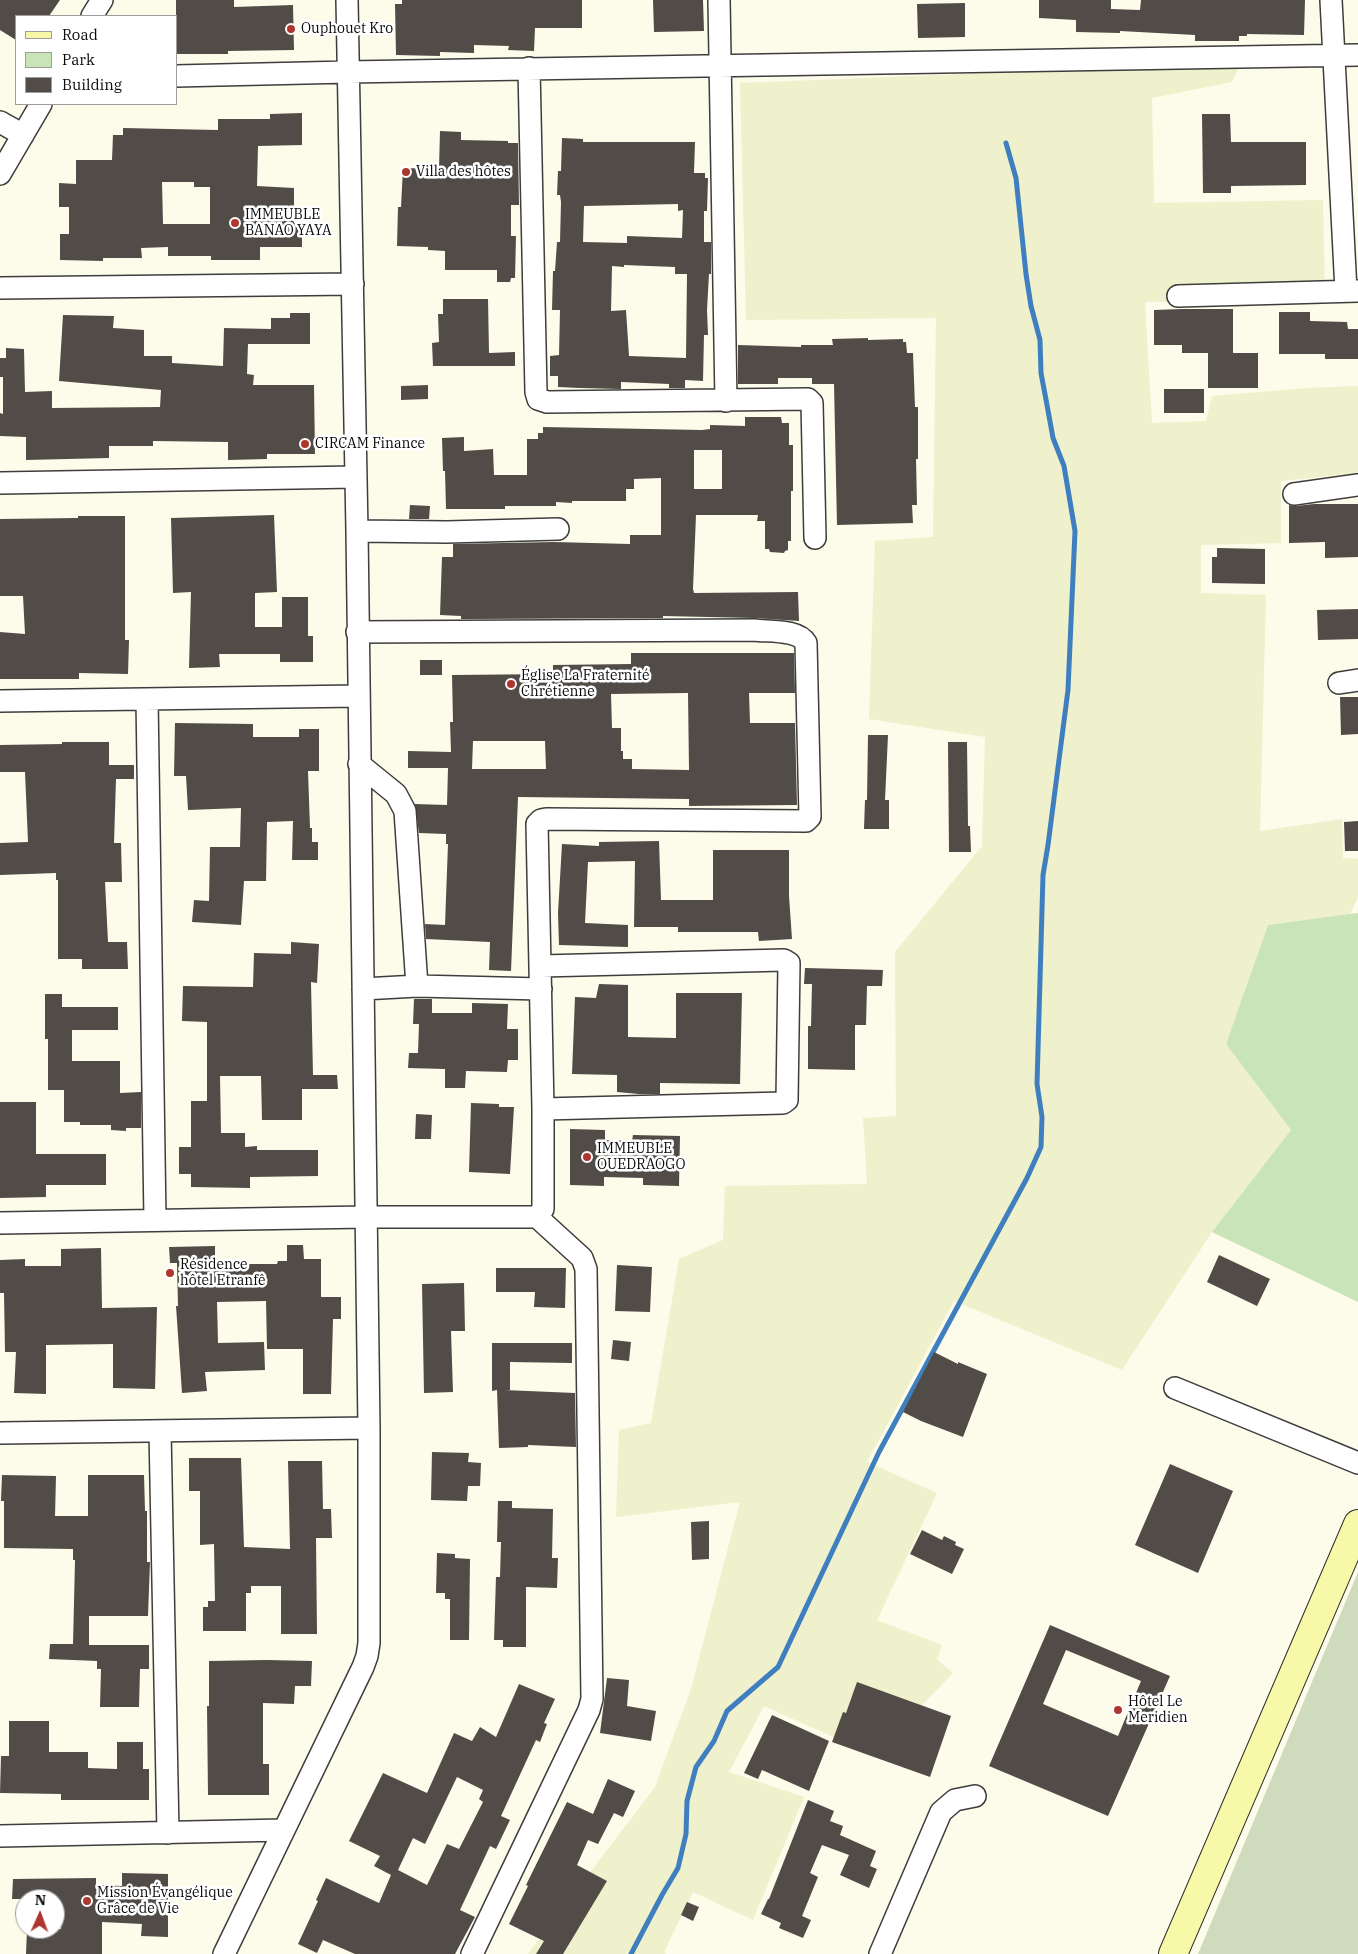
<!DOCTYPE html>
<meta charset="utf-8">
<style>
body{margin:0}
#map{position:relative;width:1358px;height:1954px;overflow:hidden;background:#fdfbe9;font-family:"IBM Plex Serif",serif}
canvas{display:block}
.legend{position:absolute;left:15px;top:15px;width:162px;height:90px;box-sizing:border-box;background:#fff;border:1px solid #9d9d9d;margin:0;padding:6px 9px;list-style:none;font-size:15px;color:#0a0a0a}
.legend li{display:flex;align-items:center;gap:10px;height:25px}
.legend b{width:25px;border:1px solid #9d9d9d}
.north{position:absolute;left:15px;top:1889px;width:50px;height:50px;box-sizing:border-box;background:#fff;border:1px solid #9d9d9d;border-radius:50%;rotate:2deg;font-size:14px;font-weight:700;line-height:20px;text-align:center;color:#0a0a0a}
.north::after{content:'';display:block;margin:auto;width:18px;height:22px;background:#ad372f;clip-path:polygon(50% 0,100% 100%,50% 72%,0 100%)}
</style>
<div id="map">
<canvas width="1358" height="1954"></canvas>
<ul class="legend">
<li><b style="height:6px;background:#f8f8a9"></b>Road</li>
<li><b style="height:14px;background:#c9e4b6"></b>Park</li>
<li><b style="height:14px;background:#514c47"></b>Building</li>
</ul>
<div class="north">N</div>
</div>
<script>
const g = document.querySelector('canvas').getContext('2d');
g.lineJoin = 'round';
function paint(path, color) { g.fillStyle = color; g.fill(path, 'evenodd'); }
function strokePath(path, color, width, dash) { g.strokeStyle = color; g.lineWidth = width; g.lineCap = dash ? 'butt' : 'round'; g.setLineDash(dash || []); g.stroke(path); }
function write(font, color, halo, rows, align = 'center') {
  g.font = font + ' "IBM Plex Serif",serif'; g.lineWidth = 5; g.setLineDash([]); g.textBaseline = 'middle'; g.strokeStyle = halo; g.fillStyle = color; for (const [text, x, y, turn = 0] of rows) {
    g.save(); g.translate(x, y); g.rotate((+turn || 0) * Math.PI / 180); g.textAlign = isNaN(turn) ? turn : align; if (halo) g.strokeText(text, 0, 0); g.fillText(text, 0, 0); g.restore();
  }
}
paint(new Path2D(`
 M1241,63L1232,82L1152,98L1154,203L1323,200L1325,299L1145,302L1152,423L1206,421L1212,396L1307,388L1358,386V473L1281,481V543L1201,545V593L1266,595L1260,831L1342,819L1343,858L1358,859V897L1350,915L1268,925L1226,1044L1291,1130L1212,1232L1122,1370L954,1301L867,1462L937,1493L877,1620L942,1645L937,1659L953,1673L874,1755L764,1706L729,1772L804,1797L753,1920L693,1892L664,1952L666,1954H528L655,1787L691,1689L740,1502L616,1517L619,1430L651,1423L679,1259L723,1240L725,1186L867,1184L863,1118L896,1116L895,952L982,846L985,737L869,719L875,541L933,537L936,318L746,320L740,83Z`), '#eff0cc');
paint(new Path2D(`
 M1358,913V1302L1212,1232L1291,1130L1226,1044L1268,925Z`), '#c9e4b6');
paint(new Path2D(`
 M1358,1572V1954H1198Z`), '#cedcbd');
strokePath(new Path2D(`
 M631,1954L662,1895L678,1868L686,1834L687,1801L696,1767L714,1741L727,1711L778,1667L879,1452L1027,1178L1041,1147L1042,1117L1037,1084L1043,875L1048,845L1068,690L1075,531L1064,466L1053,438L1047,405L1041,373L1040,340L1031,306L1026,274L1016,178L1006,143`), '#3f7fc0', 5);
paint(new Path2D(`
 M0,0H60L49,16H16V40L0,30Z
 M176,0H234V7L293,5L294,50L228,51V54H176Z
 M402,0H582V28H535L534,51L508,50L509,46L474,45V53L440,52V56L396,55L395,4H402Z
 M653,0H703L704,31L654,32Z
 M1039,0H1111V9L1140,10L1141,0H1305L1304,35L1247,34V36H1239V41H1195V35L1120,31V33L1076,32V20L1039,18Z
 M965,3V37L918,38L917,4Z
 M302,113V145L258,146L257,186L294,188V223H302V247H260V260H211V256H168V247L141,248L142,258H103V261L60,260V234H69V207H59V183L76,184V160H112L113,135H123V128L218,130V119H270V114ZM162,182H194V187H210V224H163Z
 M1202,114H1230L1231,142H1306V185L1231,186V193H1203Z
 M440,131L461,132V140L508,141V143H518L519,205H511V236H516L515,278H511L510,282H497V270H445V251L428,250V247L397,246L398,207H401L403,168L439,169Z
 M562,138L583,139V142H695L694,173H705V178H708L707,211H704V242H711V274H709L707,310L708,335H704L703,381L685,380V388H669V384L621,382V389L580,388L558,387V376H550V356L559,355L560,310H552L553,271H555L557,242H560L561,202L560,195H557L558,171H561ZM678,204V211L683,210L682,238L627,236V243L583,242L584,206ZM624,265L675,267V274H687L686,358L629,356L626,310L611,311L612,266L624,267Z
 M443,299H488L489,353L515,352V366H433L432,343L439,342L438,314H443Z
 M1182,309H1233V353H1258V388H1208V353H1182V345H1154V310Z
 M1279,312H1310V321L1347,322L1348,329H1358V359H1325V354H1279Z
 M290,313H310V344H248L247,374L254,375L253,385H314L315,454H267V459L228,460V442L153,441V446H109V458L26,460V437L0,436V413L3,414V377H0V358H6V348L24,349L25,392L52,391V408L160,407L161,390L59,381L63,315L114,316L113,328L144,330V356H172V363L223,366L224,328L271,329V318H290Z
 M868,338V340L903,339V342H906L907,353H913L915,407H918V459H916L917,505H912L913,523L837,525L834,384H812V378H778V384H738V345L801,347V345H833L832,339Z
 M428,385V399L401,400V386Z
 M1164,389H1204V413H1164Z
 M745,417H781L782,423H789V445H793V491H791V541H788V550L785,551L784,553L770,552L769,549H765V521H757L758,515H696L693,589L694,593L798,592L799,621L754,618L663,616V618L470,619H461V616L440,615L442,557H453V544L554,542L630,544V535H661V478L634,479V489H626V501H572V503L556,502V506H505V509H446L445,471H443L442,438L464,437V451L493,449L494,475H527V439H538V433H543V427L702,430L710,429V425L745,426ZM694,450H722V489H694Z
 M1314,504H1358V557L1325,558V542L1289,543V505L1296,506Z
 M410,505L430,506L429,519H409Z
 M274,515L277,592L255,593V627H282V597H308V636H313V662H280V654H219L220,667L189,668L191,592L173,593L171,518Z
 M78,516H125V640H129L128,674L79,673V679H0V632L25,634L23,596H0V519L78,518Z
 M1217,548L1265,549V584L1212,583V557H1217Z
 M1358,609V639L1318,640L1317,610Z
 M631,653H794L795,693H749L750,723H795L797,805L689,806V799L518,797L511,971L489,970L490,942L426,939L425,924L445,925L448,844H446V834L419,833L415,804L447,805L448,768H408V751L451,752L450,722H453L452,675L553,674V665L631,664ZM688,693L689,770L632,769V759H623V751H621V728H612L611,694ZM473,741H545L546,769H472Z
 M420,660H442V675H420Z
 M1340,697H1358V734L1341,735Z
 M175,723L253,724V737H299V729H319V771H308L310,828H312V842H318V860H292L293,821L267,822L266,881H244L241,925L192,922L194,900L209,901L210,847H240L241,808L188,810L186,776H174Z
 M868,735H888L885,800H889V829H864L865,800H867Z
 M62,742H109V765H134V779H116L114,843H121L122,882H105L108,942H127L128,969H82V959H58V880H56V873L0,875V843L28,842L25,772H0V745L62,744Z
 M948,742H967L968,826H970L971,852H949Z
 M1358,821V851H1345L1344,822Z
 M659,841L661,900H713V850H789V896L792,939L759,941L758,932H678V927H634L635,861L588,862L585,923L628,925V947L559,945L558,913L562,844L599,846V842Z
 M291,942L319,944L317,983L311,982L313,1075H337L338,1089H302V1120H262L261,1076H220L221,1133H245V1147L257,1146V1150H318V1176L250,1177V1188L191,1187V1174H179V1147H191V1101H207V1022L182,1021L183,986L253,987L254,953L291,954Z
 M805,968L883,970L882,986H867L866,1025H855V1070L808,1069V1026H811L812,984H804Z
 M599,984L628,985V1037L676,1038V993H742L740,1084L660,1083V1094H639L617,1092V1075L572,1074L575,997L596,998Z
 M45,994H62V1007H118V1030H72V1061H120V1093L141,1092V1128H126V1131L111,1130V1125H80V1122H64V1090H48V1039H45Z
 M414,999H432V1013H472V1003L508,1004L507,1029H518V1060H508L507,1072L466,1071L465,1088H445V1069L408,1068L409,1053H418L419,1024H413Z
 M0,1102H36V1154H106V1185H46V1197L0,1198Z
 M471,1103L499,1104V1107H514L510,1174L469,1172Z
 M416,1114L432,1115L431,1139H415Z
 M570,1129L605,1130V1140L632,1141L633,1135L680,1136L679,1186L643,1185V1178L604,1177V1186L570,1185Z
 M287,1245H303L304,1259H321V1297H341V1319H333L331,1394H303V1349H267L266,1301L217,1302L218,1343L264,1342L265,1370L205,1372L207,1391L182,1393L176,1306H178L177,1263H170L169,1247L215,1246V1264H277L278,1261H287Z
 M101,1248L102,1308L157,1307L155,1389L113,1388V1344L46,1345V1394L14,1393L16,1352H5L4,1293H0V1260L25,1259V1266H61V1249Z
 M1219,1255L1270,1279L1257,1306L1207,1282Z
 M617,1265L652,1267L650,1312L615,1311Z
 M496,1268H566L565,1308L534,1307L535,1292H496Z
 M464,1283L465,1331H451L453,1392L424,1393L422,1284Z
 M613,1340L631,1342L629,1361L611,1359Z
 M492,1343H572V1363L510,1362V1390H504L575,1393L576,1447L528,1445V1447L499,1448L497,1390L492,1391Z
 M934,1352L958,1364V1362L987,1374L963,1437L921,1421L903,1412Z
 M432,1452L469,1453L468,1462L481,1463L480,1486H468L467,1501L431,1500Z
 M189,1458H241L244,1547L290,1549L288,1461H322L323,1509H331L332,1538H316L317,1634H281V1586H251V1593H246V1631H203V1607H208V1601H215L214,1544L200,1545V1491H189Z
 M1170,1464L1233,1491L1198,1573L1135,1545Z
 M2,1475L56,1476L55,1516H88V1475H144L145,1511H147V1562H150L148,1616H89V1645H149V1669H140L139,1707H100L101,1669H97V1661L49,1659L50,1644H73L75,1560H73V1549L4,1548V1501H1Z
 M498,1501H512V1508L553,1509L552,1558H558L557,1588L526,1587V1647H503V1640H494L496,1577H500L501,1542H497Z
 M709,1521V1559L692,1560L691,1522Z
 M922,1530L942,1540L944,1536L956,1542L955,1545L964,1549L952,1574L910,1554Z
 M437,1553L455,1554V1558L470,1559L469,1640H450V1599H445V1593H436Z
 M1050,1625L1170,1676L1108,1816L989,1766ZM1066,1650L1141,1681L1118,1736L1043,1704Z
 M267,1660L312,1661L311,1686H295L294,1704L263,1703V1764H269V1795H208L207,1706H209V1661Z
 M607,1678L629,1680L627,1706L656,1711L651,1741L600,1733Z
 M857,1682L951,1716L930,1777L832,1742L843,1712L846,1713Z
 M519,1684L555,1699L544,1723L547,1724L540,1742L536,1740L501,1816L510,1820L496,1849L490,1846L460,1910L475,1917L455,1954H355L323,1940L317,1953L298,1944L318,1901L316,1900L326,1878L379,1903L391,1875L374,1866L380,1856L349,1841L383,1773L427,1793L454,1733L472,1741L480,1727L496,1737ZM457,1777L483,1790L479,1799L483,1802L459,1849L447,1844L427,1885L398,1870L413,1838L425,1844Z
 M772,1715L829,1741L809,1791L762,1770L758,1779L744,1773Z
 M9,1721H49V1752H88V1768L117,1769V1742H143V1769H149V1800H61V1794L0,1793L1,1756H9Z
 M608,1779L635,1791L623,1817L614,1813L598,1844L588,1840L577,1865L607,1881L563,1954H536L544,1941L509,1924L528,1886L526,1885L567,1802L593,1814Z
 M808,1800L834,1811L830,1821L843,1826L840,1835L876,1851L870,1866L877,1869L869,1888L840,1875L849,1855L822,1845L810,1873L818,1877L802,1916L811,1920L803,1938L779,1928L781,1923L761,1914L768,1899H769Z
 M122,1873L168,1874V1937L141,1936L142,1924L102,1922V1954H26L27,1929H61L62,1903L55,1902V1899H12L13,1879L96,1878V1885L122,1886Z
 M687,1902L699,1907L693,1921L681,1915Z`), '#514c47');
const street = new Path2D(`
 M719,0L726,401
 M1331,0L1346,291
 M92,16L102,0
 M529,68L536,392L538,399L547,402L808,399L812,403L815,538
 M176,76L348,72L1358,55
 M0,122L23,135
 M0,174L41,104
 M0,288L353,284
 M1178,296L1358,291
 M0,483L355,477
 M1294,494L1358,485
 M357,531L447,532L558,529
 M357,632L754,630C769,632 798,629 806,643L810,817L806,821L546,819L541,820L537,824L543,1109V1209L537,1217
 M1339,683L1358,680
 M147,699L155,1220
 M0,701L358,696
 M359,764L396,794L405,811L417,986
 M541,966L784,960L789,963L787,1100L783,1103L543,1109
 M363,989L417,986L541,989
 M0,1223L366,1217H537L582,1258L586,1269L592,1699L589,1710L472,1954
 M1175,1388L1358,1463
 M160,1431L168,1833
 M0,1433L369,1428
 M0,1836L283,1830
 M224,1954L363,1667L367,1656L369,1643V1428L357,531L347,0
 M880,1954L941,1812L955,1800L975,1796`);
const secondary = new Path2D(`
 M1173,1954L1358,1524`);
strokePath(street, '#3d3d3d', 24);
strokePath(secondary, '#2c2c2c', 30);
strokePath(street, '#fff', 21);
strokePath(secondary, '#f8f8a9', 28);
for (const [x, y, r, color] of [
 [291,29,5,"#ad372f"],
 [406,172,5,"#ad372f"],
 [235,223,5,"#ad372f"],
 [305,444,5,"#ad372f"],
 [511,684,5,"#ad372f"],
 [587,1157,5,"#ad372f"],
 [170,1273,5,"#ad372f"],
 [1118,1710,5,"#ad372f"],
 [87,1901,5,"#ad372f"]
]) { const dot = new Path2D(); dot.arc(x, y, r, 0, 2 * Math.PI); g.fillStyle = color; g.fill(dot); strokePath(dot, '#fff', 2); }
write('14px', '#0a0a0a', '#fff', [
 ["Ouphouet Kro",301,29],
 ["Villa des hôtes",416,172],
 ["IMMEUBLE",245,215],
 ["BANAO YAYA",245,231],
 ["CIRCAM Finance",315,444],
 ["Église La Fraternité",521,676],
 ["Chrétienne",521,692],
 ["IMMEUBLE",597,1149],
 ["OUEDRAOGO",597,1165],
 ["Résidence",180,1265],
 ["hôtel Etranfê",180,1281],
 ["Hôtel Le",1128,1702],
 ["Meridien",1128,1718],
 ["Mission Évangélique",97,1893],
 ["Grâce de Vie",97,1909]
], 'left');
</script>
